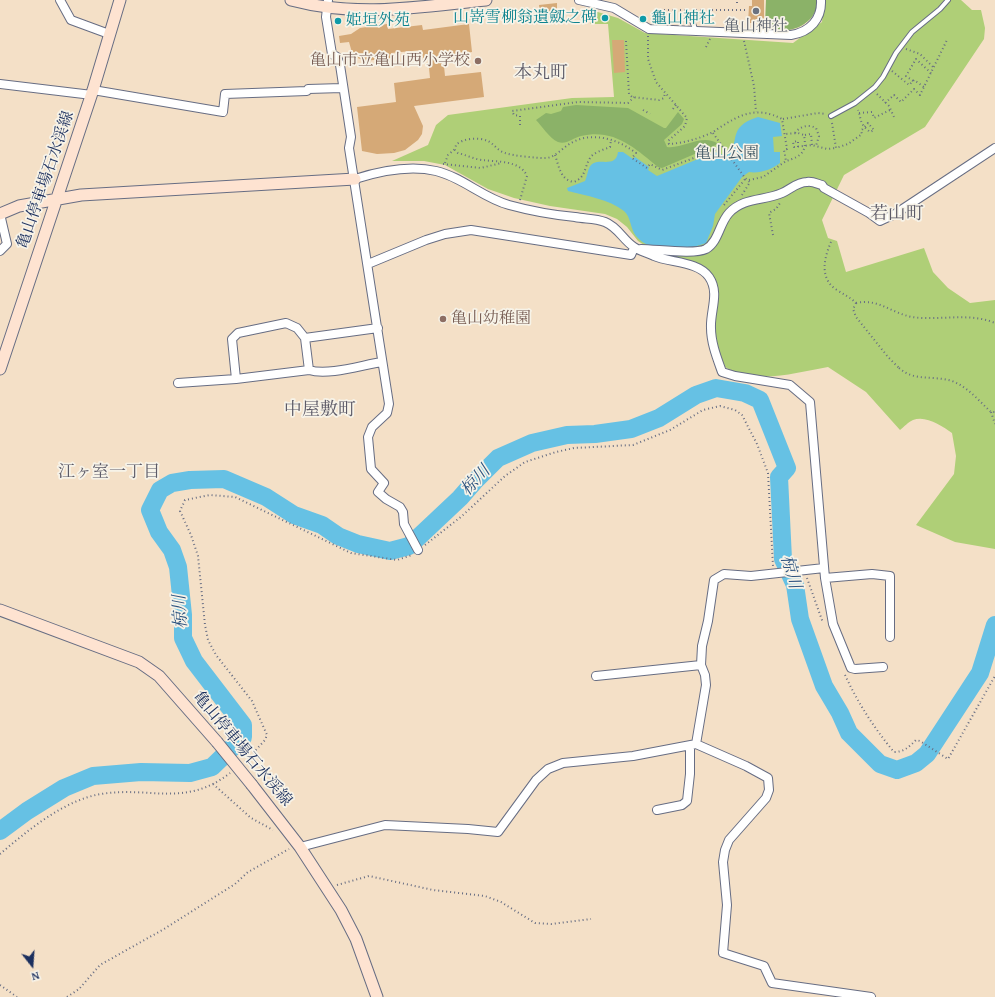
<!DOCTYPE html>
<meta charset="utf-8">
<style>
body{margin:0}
#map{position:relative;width:995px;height:997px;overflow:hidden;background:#f4e0c7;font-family:"Gentium Book Plus",serif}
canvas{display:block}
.north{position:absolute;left:12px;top:945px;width:40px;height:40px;-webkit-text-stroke:3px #f7f3e8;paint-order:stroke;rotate:163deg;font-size:11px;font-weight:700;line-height:16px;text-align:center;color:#1b2f5e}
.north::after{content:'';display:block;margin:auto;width:14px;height:18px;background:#1b2f5e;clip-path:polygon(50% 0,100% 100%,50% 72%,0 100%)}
</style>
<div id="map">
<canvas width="995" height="997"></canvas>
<div class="north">N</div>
</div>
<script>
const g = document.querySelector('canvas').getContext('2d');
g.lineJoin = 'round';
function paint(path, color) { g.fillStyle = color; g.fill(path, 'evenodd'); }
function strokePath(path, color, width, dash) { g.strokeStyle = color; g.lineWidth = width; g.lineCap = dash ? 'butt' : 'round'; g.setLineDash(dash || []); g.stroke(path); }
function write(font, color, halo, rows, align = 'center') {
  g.font = font + ' "Gentium Book Plus","Noto Serif JP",serif'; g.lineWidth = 3.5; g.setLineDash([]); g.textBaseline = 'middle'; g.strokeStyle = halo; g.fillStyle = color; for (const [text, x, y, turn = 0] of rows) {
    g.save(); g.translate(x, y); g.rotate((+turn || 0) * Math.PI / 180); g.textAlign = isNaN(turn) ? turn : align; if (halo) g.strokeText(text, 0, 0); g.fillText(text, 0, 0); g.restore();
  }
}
paint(new Path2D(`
 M824,0H961L972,10H981L985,28L984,39L925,127L844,175L822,220L828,238L837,241L846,272L924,248L933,272L948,288L970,303L995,300V549L955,542L916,525L954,474L956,456L952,433C942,426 926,415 913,420C908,422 904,427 900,430L866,392L828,367C794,373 757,385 725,367L716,343L713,277L656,253L638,241L627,227L617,219L605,214L550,206L514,198L488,189L445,165L424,161H392L428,145L436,125L448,115L572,98L614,97L608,24H590L591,10L618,18L645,33L793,43L822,22Z`), '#afcf77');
paint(new Path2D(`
 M766,0H817C819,25 783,39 765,25Z
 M576,105L628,108L664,128H666L678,112L684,119L682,124L664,140L667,147C684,149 703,133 718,144L662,168L658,167C635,148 614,128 581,136C573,138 566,145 558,142C549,138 542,126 536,120L546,113L551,114L561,111L563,107Z`), '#8bb268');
paint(new Path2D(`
 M758,117L780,123L782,136L773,137L774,152H780V163C773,169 759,174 749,172L742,177L715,214L713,226L706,243C686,251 650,254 636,236C630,228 631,217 624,211C609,199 586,196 568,191L567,188L585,181C587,177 588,168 591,165C599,157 616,169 618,152H623L633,159L635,157L649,167L648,170L657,176L715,152L726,156C742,144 725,127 758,117Z`), '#66c1e4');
strokePath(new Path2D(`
 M0,831L27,811L64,788L93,776L141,772L190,773L212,767L243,737V725L194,661L183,638V615L178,567L172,550L159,532L150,510L160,490L172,483L190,480L224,479L266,497L294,515L322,525L338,536L358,544L390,551L409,546L460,498L474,482L498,458L532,443L567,435L595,434L631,429L659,418L696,395L716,388L745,393L760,400L787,468L779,477L783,559L795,585L800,619L824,686L840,713L849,733L880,764L897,770L916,763L927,754L980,673L995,625`), '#66c1e4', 18);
paint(new Path2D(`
 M752,0H764V23H748L749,6H752Z
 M557,3V11L540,13L539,5Z
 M387,24L388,29L422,25L423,30L469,24L472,52L443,56L445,76L481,72L484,97L414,106L423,126L422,134L418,140L405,150L394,153L377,154L362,151L357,107L396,102L394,83L430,78L428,58H423L422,50L391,53V58L365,61L353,56L349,42L340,43L339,36L351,34L360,28Z
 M612,40H624L625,72L614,73Z`), '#d5a977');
const lane = new Path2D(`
 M692,21L696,31
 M831,116L855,103L875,87L883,77L896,53L912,32L940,9L948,0`);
const street = new Path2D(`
 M60,0L71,20L109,34
 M328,0L326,17L332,54L337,57L340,65L351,137L349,148L389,404L387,413L372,427L368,437L371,469L384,483L378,492L386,499L400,507L403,512L404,524L418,550
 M579,0L614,8L649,29L791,35C810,32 822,19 821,0
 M0,84L92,95
 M93,90L223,112L225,94L307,91L308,89L342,88
 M355,179C380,171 410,165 436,171C462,177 483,198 509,205C531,211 553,215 575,217C585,219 595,218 605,222C618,227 623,240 634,247C639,251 648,253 654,256C670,263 698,261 709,277C720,293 710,311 711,328C711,343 717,358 722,372L735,376L790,385L810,402L825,578L833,624L851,668L855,669L883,667
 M641,249C656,249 694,255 706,249C719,241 719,224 729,213C744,197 764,201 782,193C791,189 797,182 807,182C812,181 818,184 822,185L824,188L869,213L880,221L895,214L995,148
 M0,251L7,244L0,214
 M368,264L426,240L445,234L471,230L631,255L634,248
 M305,338L309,370
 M236,379L232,339L238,333L286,323L297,328L305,338L378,328
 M178,383L236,379L309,370C328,376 362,365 382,362
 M825,578L872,574L890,576V637
 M596,676L701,665
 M696,744L706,685L705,675L701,665L702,646L708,621L714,580L724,574L751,576L824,568
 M657,810L682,805L687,801L690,774V746
 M300,847L385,825L468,829L498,832L536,780L548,769L563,763L633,756L696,744L746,766L768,778L769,790L766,798L729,840L725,850L723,862L727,905L723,953L764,966L772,983L871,997`);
const secondary = new Path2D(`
 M291,0C359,18 417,7 486,0
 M0,214L19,206L81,195L355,179
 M0,369L93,90L120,0
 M0,610L139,662L159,676L217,742
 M252,785L300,847L341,910L356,939L377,997`);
strokePath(lane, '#676d83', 6);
strokePath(street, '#676d83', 10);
strokePath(secondary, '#676d83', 13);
strokePath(new Path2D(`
 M737,3V0
 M656,10H747
 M648,36V59L656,82L687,118L685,126L668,141L669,144C683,143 698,139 711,133C714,132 716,130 719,128C741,114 757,106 782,119L787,149L784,150L786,161C802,156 807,152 804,135L798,133L785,134
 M626,41L629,94L632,97L659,100L664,98L665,93
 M744,41L754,86L756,112
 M706,47L710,39
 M906,49L920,54L934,68
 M892,71L909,85L914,80L924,87
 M913,81L906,76L916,59L931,73
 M877,94L889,106L894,117
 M885,103L894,95L901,102L914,89L920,95L947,40
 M673,109L676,105
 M643,110L650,114
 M859,113L872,112L874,118L890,110
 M783,119L818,113L826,114
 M832,123L836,148L848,144L862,134L861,131L868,123L874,130L870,132C859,123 862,121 858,110
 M520,125V116L514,115L512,111L578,102L628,103L634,97
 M713,133L745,178L750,182L742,195
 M795,133C800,126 809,124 816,128L819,136L816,146
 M805,135L811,134L812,145
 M798,147V141L793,142L794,147L812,145L827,149L836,148
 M555,155C559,166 560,180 574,182C586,177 584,168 590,158C594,152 603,150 610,147L611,140
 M445,163L448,155L455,149
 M443,164L481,168L501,163
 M749,180L763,177L786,161
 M520,200L527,176C520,160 497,162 482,160C474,159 466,155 458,153L455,150L456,145C463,138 479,137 488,141C494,144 498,151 505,153C514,156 536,158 545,158C555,158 562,148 571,143C592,131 618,139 636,153L632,158L647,168L650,164L662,170L723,147
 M724,205L746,178
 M773,235L769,213L776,209L780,203
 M831,242C824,258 819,279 837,290C844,295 850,297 856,303
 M856,303C878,298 891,313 912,317C939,321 969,312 995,323
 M856,303L853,309L856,317L888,357L899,368
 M899,368C915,382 933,375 952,381C968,387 979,401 991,412H995
 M991,412L995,424
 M425,545L462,516L505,476L525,462L556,452L574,448L633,445L670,430L703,410L720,406L735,410L742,415L757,444L768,473L773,566
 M807,578L823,623
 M845,675C858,703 874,728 894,752C904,752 909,747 916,740L920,741L948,759L995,676
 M245,762L265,740L267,735L252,701L216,655L208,640L205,625L198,556L191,535L180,511L185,500L210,495L235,497L351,553L397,560L412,555
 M213,784L251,818L273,830
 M0,854C27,831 64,800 101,794C150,786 185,808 230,773
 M337,885L369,876L433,890L485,896L501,902L535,923L551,924L591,919
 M0,985L17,997
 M67,997L79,989L100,965L164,929L235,884L248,872L289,849`), '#676d83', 2, [1, 3]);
strokePath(lane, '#fff', 4);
strokePath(street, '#fff', 8);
strokePath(secondary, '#fee3d1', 11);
const secondaryBridge = new Path2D(`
 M217,742L252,785`);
strokePath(secondaryBridge, '#676d83', 13, []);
strokePath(secondaryBridge, '#fee3d1', 11);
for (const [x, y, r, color] of [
 [756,11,4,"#6b7280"],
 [605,18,4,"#0f9aa8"],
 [643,19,4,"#0f9aa8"],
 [338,21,4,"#0f9aa8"],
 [478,61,4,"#8d6e63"],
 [443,319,4,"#8d6e63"]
]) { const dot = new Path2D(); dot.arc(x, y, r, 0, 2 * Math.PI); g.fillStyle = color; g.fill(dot); strokePath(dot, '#f7f3e8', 1.5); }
write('16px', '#0d838f', '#f7f3e8', [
 ["山嵜雪柳翁遺劔之碑",597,18,"right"],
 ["龜山神社",651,19],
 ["姫垣外苑",346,21]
], 'left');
write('16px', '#5b616d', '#f7f3e8', [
 ["亀山神社",756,27]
]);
write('16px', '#785e54', '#f7f3e8', [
 ["亀山市立亀山西小学校",470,61],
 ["亀山幼稚園",451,319,"left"]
], 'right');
write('16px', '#405764', '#f7f3e8', [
 ["亀山公園",727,154]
]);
write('16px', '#1b2f5e', '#f7f3e8', [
 ["亀山停車場石水渓線",46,180,-71],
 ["亀山停車場石水渓線",242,749,50]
]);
write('17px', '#5c5a67', '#f7f3e8', [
 ["江ヶ室一丁目",109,473]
]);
write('italic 17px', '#2e5480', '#f7f3e8', [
 ["椋川",476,481,-47],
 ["椋川",790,572,74],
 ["椋川",181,612,-93]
]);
write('18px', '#5c5a67', '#f7f3e8', [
 ["本丸町",541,73],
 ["若山町",897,214],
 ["中屋敷町",320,410]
]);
</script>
